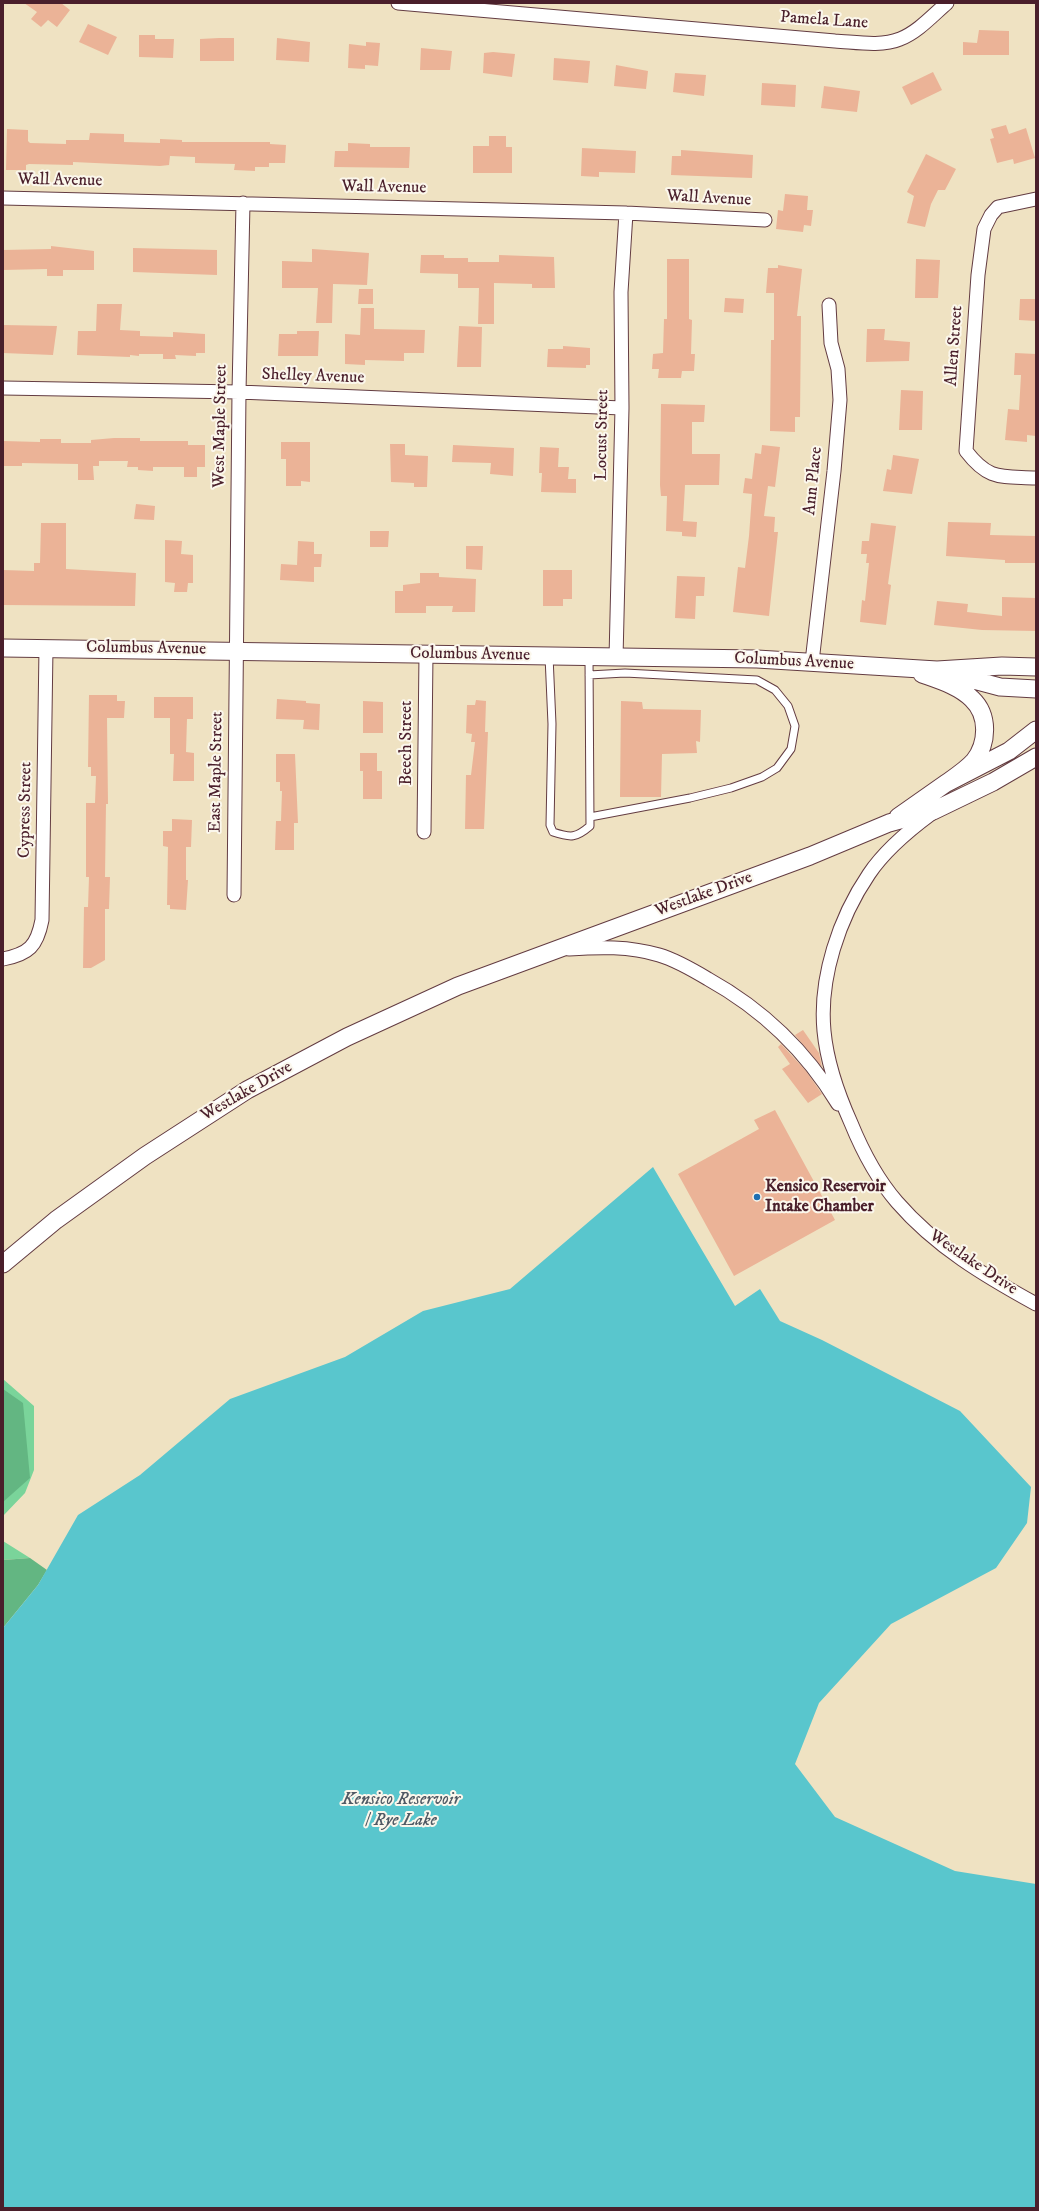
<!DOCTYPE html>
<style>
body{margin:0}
#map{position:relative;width:1039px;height:2211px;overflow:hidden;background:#efe2c2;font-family:"IM FELL DW Pica",serif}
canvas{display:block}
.frame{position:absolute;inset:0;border:4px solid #4a1f2b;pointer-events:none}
</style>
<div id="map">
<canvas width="1039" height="2211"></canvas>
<div class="frame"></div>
</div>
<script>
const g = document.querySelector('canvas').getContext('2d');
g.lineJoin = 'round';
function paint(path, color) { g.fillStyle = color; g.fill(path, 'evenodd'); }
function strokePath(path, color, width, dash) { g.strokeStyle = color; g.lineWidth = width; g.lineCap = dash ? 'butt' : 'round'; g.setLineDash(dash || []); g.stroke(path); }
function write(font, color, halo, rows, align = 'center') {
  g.font = font + ' "IM FELL DW Pica",serif'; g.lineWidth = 4; g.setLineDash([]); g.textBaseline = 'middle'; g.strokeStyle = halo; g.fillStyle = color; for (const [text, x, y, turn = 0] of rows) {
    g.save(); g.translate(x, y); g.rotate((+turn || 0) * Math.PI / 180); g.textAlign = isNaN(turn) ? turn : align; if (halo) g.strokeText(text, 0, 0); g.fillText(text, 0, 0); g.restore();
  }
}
paint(new Path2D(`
 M3,1379L34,1406V1470L25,1493L3,1516Z
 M3,1541L30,1558L3,1560Z`), '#7ad49a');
paint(new Path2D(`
 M3,1389L23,1403L30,1478L3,1502Z
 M30,1558L47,1570L38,1585L3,1628V1560Z`), '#63b682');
paint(new Path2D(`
 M653,1167L735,1306L760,1289L780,1321L822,1340L960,1411L1031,1487L1027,1523L996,1568L891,1624L819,1703L795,1764L835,1817L955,1871L1036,1884V2208H3V1628L38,1585L78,1515L140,1475L230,1399L345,1357L423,1311L510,1289Z`), '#59c6cd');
paint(new Path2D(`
 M24,3H61L70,10L57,27L48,20L41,27L31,19L37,12Z
 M88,24L117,37L108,55L79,42Z
 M979,30L1009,31V55H963V42L977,43Z
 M139,35H155V39H174L173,58L139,57Z
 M219,38H234V61H200V39Z
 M277,38L310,42L309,62L276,60Z
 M366,42L380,43L378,66L365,65V69L348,68L349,44L366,46Z
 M421,48L452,51L450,70H420Z
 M493,52L515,54L512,77L483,73L484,53Z
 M554,58L590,61L588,83L553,80Z
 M616,65L648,71L646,89L614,86Z
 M933,72L942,90L911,105L902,87Z
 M675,73L706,75L704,96L673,92Z
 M762,83L796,85L795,107L761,105Z
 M824,86L860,91L857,112L821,108Z
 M1006,125L1009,134L1026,128L1035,158L1014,164L1013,159L997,163L990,139L994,138L991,129Z
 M7,129L28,130V141L30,143L66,144V140H89L90,133L124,134V142L160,143V139L182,140V142H270V144L286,145L285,163H269V167H255V171L234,170L235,164L195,163V157L170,156L169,165L160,166L73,162V165L29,164L26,165V170H6Z
 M489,136H506V147H512V173H473V146H489Z
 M348,143L370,144V147H410L409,168L334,167L335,151H348Z
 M582,148L636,151L635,173L599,172V177L581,176Z
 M681,150L753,155L752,178L671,175L672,156H681Z
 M926,154L956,169L945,190H938L931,204L925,227L907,223L914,196L907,192Z
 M785,194L808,196L807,210H813L811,226L804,225L803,232L776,229L778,210L783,211Z
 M51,246L94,251V270H63V276H47V269L3,270V250L51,249Z
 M133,248L217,250V275L133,272Z
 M312,249L369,253L367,285L333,284L332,323H316L318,288H282V261L312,262Z
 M421,255H444V258H468V262H499V255L554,257L555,288H532V284L494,283V324H478L479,288H458V274L420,273Z
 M667,259H689V319L692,320L691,354H695L694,371H682L681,378H658L659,369H652L653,354L663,353L664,319H667Z
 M916,259L940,260L938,298H915Z
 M778,265L802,269L797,316H801L800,417H795V432L770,431L771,340H774V293H766L768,268H778Z
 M359,289H373V304H358Z
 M725,298L744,299L743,313L724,312Z
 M1020,299H1036V321L1019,320Z
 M97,304H122L120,330L140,331V336L173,337V332L205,334V353H196V356L175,355L176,359H163V354H139V356L130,355V357L77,355L78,331H96Z
 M361,308H374V329L425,330L424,353H404V361L365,360V365L345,364V334L360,335Z
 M3,325L57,326L53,355L3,353Z
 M459,326L482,327L481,367H457Z
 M867,329H885L884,340L910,342L909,361L866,362Z
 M297,331H319L318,356H278L279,334H297Z
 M563,346L590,348V365H586V368L547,367L548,349H563Z
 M1015,353L1036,354V436L1027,435V442L1005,440L1008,409L1019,410L1021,375H1014Z
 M901,390L923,391L922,430H899Z
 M661,404L705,405L704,422H692V454H720L719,485H685L683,521L697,522L696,537L682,536V532L666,531L667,496H661L660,485Z
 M114,438H140V441H188V445H205V467H197V477H184V467H153V471L138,470V467H127L128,461H99V466H93L94,480H78V464L22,463V466H3V441L40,442V439H61V443H91V440Z
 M281,442H310V482L301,481V486H286V459H281Z
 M390,444H405V455L428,456L427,487H414V483L391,482Z
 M453,445L514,448L513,476L490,474L491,463L452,462Z
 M762,445L780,447L775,487L768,486L764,516L775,517L774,532H778L769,616L733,612L738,567L745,568L749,536L752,494L743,493L745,478L752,479L755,453L761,454Z
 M540,447L559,448L558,467H569L568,479H576V493L541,492L542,473H539Z
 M893,455L919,459L912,494L883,491L887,469L891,470Z
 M136,504L155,506L154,520L134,519Z
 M948,522L991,523L990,535L1036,536V563H1005V560L946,556Z
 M41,523H66V569L136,573L135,606L3,605V570L34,571V563H40Z
 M871,523L896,526L888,584L891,585L886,625L860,622L862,600L865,601L869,563H866L867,554H861L862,541H869Z
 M370,531H389L388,547H370Z
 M165,540L182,541L181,554L193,555V583H188L187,592H174L175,583L165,582Z
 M298,541L314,542V554H322L321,567H314V582L280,580L281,564L297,565Z
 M466,546H483L482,570L466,569Z
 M543,570H572V599H563V606H543Z
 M420,573H439V577L476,579L475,612H452L453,606H426V613H395V591H403V585L420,583Z
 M677,576L705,577L704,596H696L695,619L675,618Z
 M1002,597L1036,598V631L982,630L934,625L937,601L968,604L967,612L1002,616Z
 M89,695H117V701H125L124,718H107L108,804H106L105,877H110L109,909H105V960L91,968H83L84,907H88L89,877H86V803H95L96,776H91V767H88Z
 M154,697H193V719H187L186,752L194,753V781H173L174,754H170V718H154Z
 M277,699L306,701V703L320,704L319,730L303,729L304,720L276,719Z
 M476,700L486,701L485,732H488L484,829H465L466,775H471L475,742H471L472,734L466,733L467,705H475Z
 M363,701L383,702V733H363Z
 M621,701L642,702L643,709L701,710L700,742L696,741L697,753L662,754L661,797H620Z
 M360,753H377V771H382V799H363V771H360Z
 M276,754H295L298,823H294V850H275L276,821H281L282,791H280V782H276Z
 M172,819L192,820L191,847H186V880H188L186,910L170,909V905H167L168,847L163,846V831H172Z
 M803,1030L819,1053L822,1067L795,1035Z
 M781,1044L806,1071L822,1094L808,1103L782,1069L790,1064L778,1047Z
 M775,1110L835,1220L734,1276L678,1174L759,1129L754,1120Z`), '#ebb397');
const service = new Path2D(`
 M549,656L552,724L550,825L553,832C571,838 576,838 590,826L589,657
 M589,675L625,673L757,680L775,690L788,706L795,726L791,749L777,768L762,777L731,788L690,798L590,817`);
const minor = new Path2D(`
 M398,3L835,41C855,42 881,47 900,39C918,32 933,15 947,3
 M3,198L626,213L765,220
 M1036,199L998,207L991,215L984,229L978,275L966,451C989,481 1001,476 1036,478
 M3,388L239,392L622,408
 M616,658L622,408L621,292L626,213
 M812,662L834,471L840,400L838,369L831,343L829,305
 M931,814C908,831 885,850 869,874C839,918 819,978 824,1031C827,1063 838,1094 851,1123C862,1150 878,1180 897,1202C936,1247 985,1276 1036,1304
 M424,832L426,654
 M234,895L239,392L243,203
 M569,949C599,947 629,946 659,955C676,960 693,970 708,979C762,1009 806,1051 838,1104
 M3,959C29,954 37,946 42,920L46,648`);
const tertiary = new Path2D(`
 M3,648L757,659L937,670L1002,666L1036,667
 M922,674C939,680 959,686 972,699C989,715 988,743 974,761C966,770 955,777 945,784
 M951,674L1000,687L1036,689
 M898,817L945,784L1009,751L1036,730
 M3,1264L56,1220L145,1156L247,1090L347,1037L458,986L810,856L889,823L933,811L993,782L1036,757`);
strokePath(service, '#633c42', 9);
strokePath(minor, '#633c42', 15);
strokePath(tertiary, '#633c42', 19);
strokePath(service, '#fff', 7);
strokePath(minor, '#fff', 13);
strokePath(tertiary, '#fff', 17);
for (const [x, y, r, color] of [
 [757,1197,4,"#1f6fb2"]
]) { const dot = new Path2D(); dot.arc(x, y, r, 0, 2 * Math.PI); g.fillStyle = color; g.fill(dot); strokePath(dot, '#fbf7ec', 1.5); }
write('17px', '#4a1f2b', '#fbf7ec', [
 ["Pamela Lane",824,21,4],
 ["Wall Avenue",60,181,1],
 ["Wall Avenue",384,188,1],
 ["Wall Avenue",709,199,3],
 ["Allen Street",955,346,-86],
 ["Shelley Avenue",313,377,2],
 ["West Maple Street",221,426,-89],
 ["Locust Street",603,435,-89],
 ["Ann Place",814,481,-84],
 ["Columbus Avenue",146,649,1],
 ["Columbus Avenue",470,655,1],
 ["Columbus Avenue",794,662,3],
 ["Beech Street",407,743,-90],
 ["East Maple Street",217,772,-89],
 ["Cypress Street",26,810,-89],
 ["Westlake Drive",704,895,-20],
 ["Westlake Drive",247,1092,-30],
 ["Westlake Drive",973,1263,34]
]);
write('bold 17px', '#4a1f2b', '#fbf7ec', [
 ["Kensico Reservoir",765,1187],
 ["Intake Chamber",765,1207]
], 'left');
write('italic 18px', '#4f5964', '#fbf7ec', [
 ["Kensico Reservoir",401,1800],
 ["/ Rye Lake",401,1821]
]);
</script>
